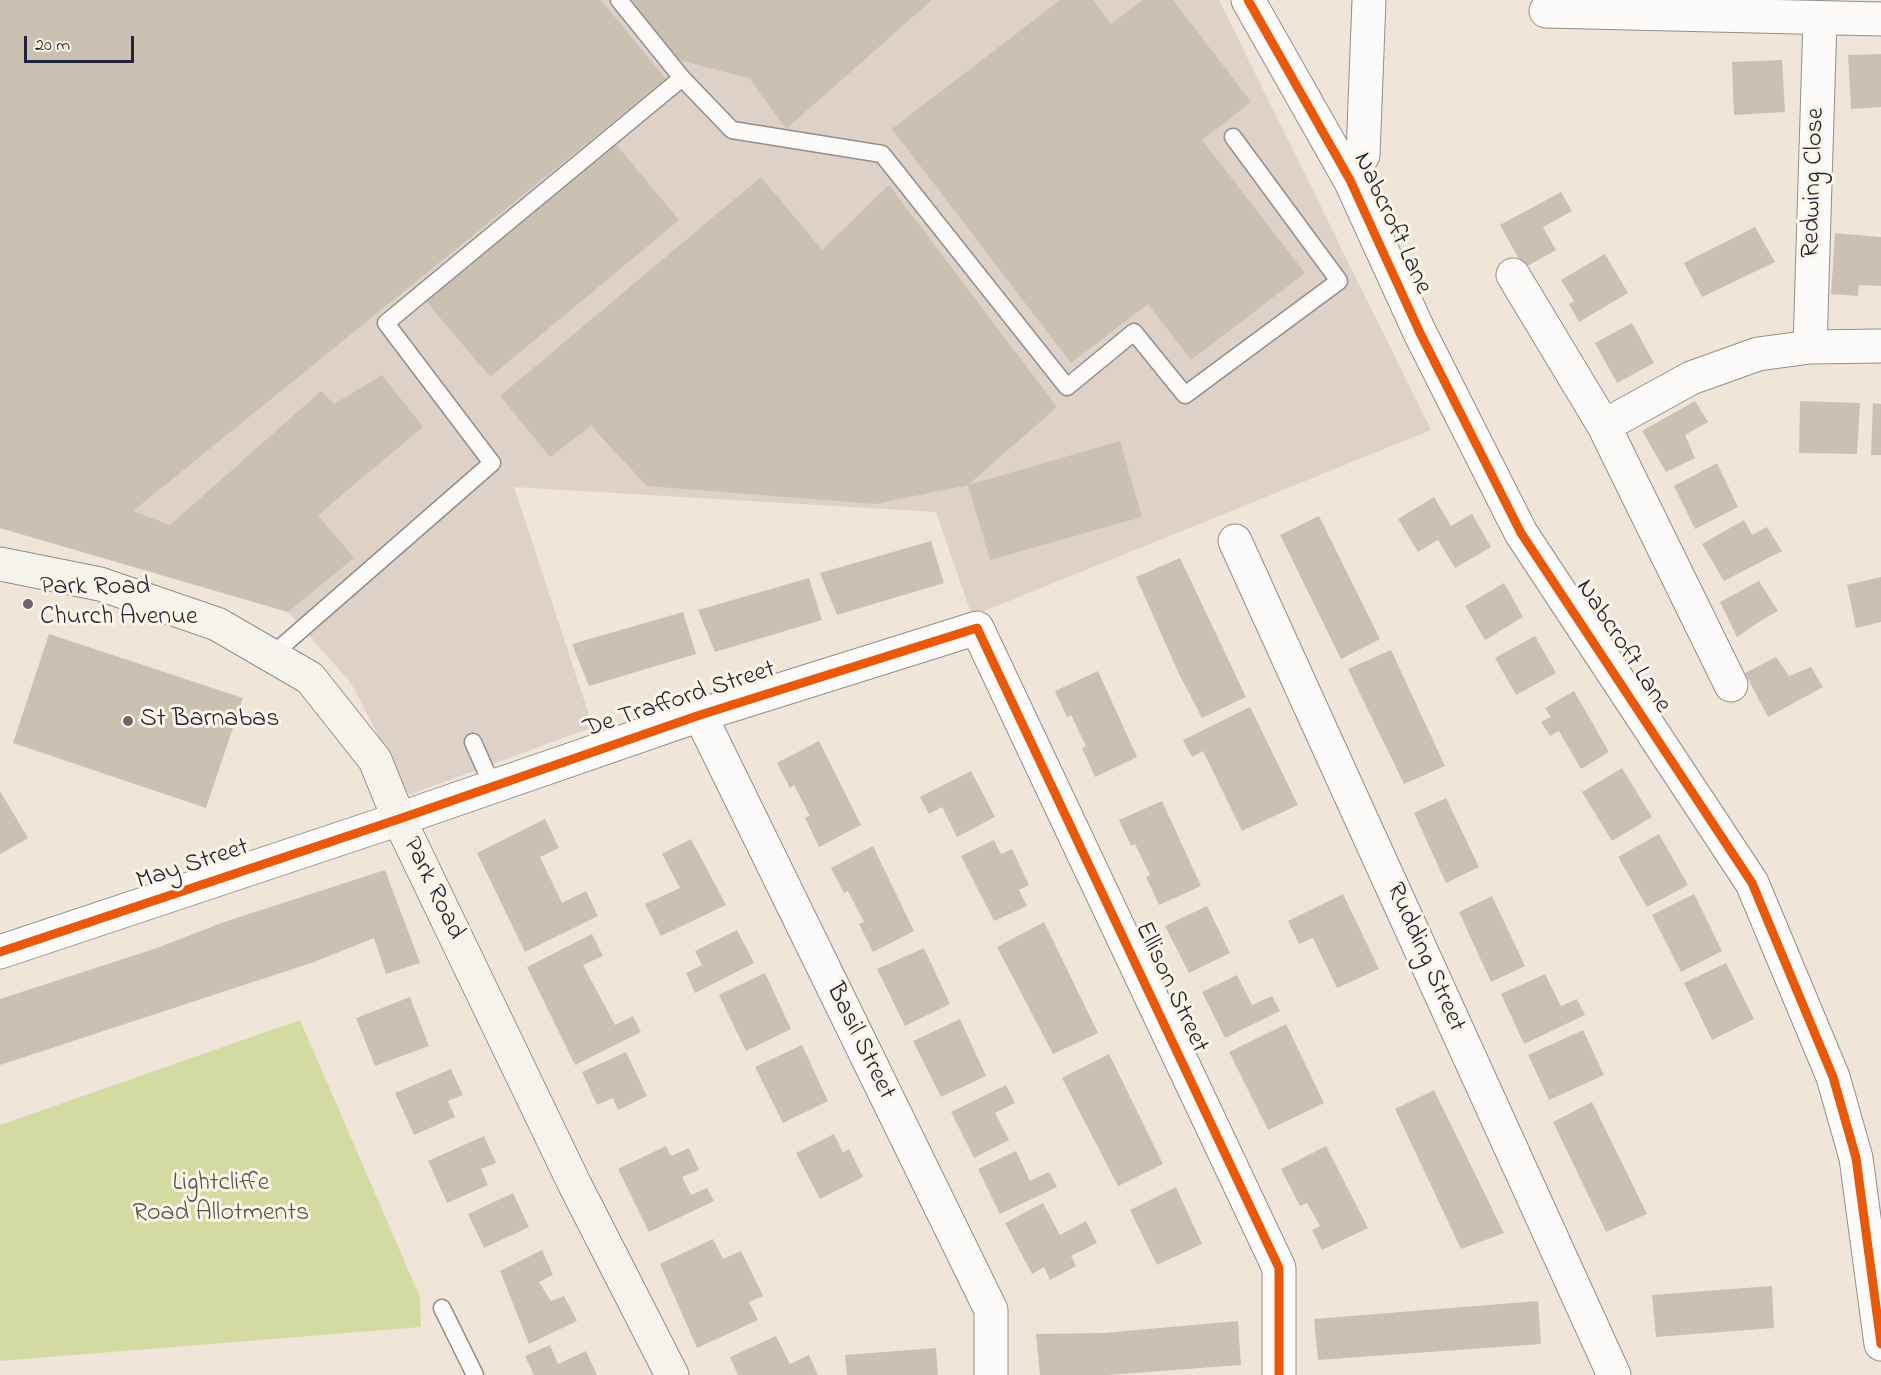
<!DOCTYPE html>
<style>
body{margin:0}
#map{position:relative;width:1881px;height:1375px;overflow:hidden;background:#efe6d9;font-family:"Indie Flower",sans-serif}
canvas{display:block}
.scale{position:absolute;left:24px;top:36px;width:110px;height:27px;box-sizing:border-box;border:3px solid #22223b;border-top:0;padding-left:8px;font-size:18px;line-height:21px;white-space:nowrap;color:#22223b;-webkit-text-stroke:4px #fcf5e5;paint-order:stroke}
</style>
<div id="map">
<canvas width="1881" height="1375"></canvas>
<div class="scale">20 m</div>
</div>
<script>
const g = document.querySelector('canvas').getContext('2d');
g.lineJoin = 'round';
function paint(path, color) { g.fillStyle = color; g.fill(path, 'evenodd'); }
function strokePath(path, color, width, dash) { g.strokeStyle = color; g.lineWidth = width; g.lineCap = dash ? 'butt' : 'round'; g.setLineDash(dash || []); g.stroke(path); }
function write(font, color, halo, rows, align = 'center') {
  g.font = font + ' "Indie Flower",sans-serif'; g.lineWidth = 6; g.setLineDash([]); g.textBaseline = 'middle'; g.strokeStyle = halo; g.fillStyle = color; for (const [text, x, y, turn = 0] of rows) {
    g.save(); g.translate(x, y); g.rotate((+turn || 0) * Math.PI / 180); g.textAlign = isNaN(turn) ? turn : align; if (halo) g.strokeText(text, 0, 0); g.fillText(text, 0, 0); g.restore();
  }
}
paint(new Path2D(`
 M0,0H1219L1431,430L972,616L936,512L514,487L593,727L409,795L351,683L288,612L0,528Z`), '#ddd1c8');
paint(new Path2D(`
 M300,1020L420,1297L421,1327L0,1361V1125Z`), '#d3dba3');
paint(new Path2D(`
 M0,0H601L666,79L133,511L170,525L321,391L334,404L382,375L423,427L318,515L354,558L288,612L0,528Z
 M632,0H932L786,129L749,78L678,60Z
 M1060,0H1093L1111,24L1143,0H1173L1251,102L1202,140L1305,273L1191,360L1148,304L1071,363L892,129Z
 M1881,54V107L1851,109L1848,55Z
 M1782,60L1785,112L1734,115L1732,62Z
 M615,143L679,220L490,377L426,301Z
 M761,177L822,250L889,185L1057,407L968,485L875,504L647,486L591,426L550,457L500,396Z
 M1561,192L1572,211L1543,227L1556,250L1524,268L1500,225Z
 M1755,227L1775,262L1702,297L1684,263Z
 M1835,233L1881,237V286L1859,285L1858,296L1831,294Z
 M1605,254L1628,293L1579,322L1569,304L1574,301L1561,280Z
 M1632,323L1654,363L1617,383L1595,343Z
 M1695,401L1708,422L1685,435L1695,458L1666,472L1642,431Z
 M1800,401L1860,403L1857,454L1799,453Z
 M1873,403L1881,404V455H1871Z
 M1120,441L1142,517L990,560L968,485Z
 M1717,463L1738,507L1695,529L1674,486Z
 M1434,497L1451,526L1472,514L1491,547L1455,568L1438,540L1418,552L1398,519Z
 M1319,516L1380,639L1341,659L1280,535Z
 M1744,520L1752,535L1767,527L1782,551L1724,581L1702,544Z
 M931,541L944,583L837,615L820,573Z
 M1180,558L1246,697L1202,718L1179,674L1136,577Z
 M1881,577V622L1856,628L1847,585Z
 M809,578L822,620L715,652L698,610Z
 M1759,581L1778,611L1762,620L1737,637L1720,602Z
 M1504,583L1523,617L1485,640L1465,606Z
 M683,612L696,654L589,686L572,644Z
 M49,634L243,698L206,808L13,743Z
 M1535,636L1556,673L1516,695L1495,658Z
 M1391,650L1445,766L1404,784L1348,669Z
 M1776,657L1789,676L1811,667L1823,687L1768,717L1745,673Z
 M1098,671L1137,757L1095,777L1082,748L1086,746L1071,715L1067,717L1055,691Z
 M1574,691L1609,752L1581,769L1559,731L1550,736L1541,722L1551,717L1545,708Z
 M1250,707L1298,805L1242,831L1203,751L1192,757L1183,740Z
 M819,741L861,825L819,847L805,818L810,816L794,785L790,788L777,763Z
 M1622,768L1652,817L1612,841L1582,792Z
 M971,771L995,817L957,837L942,807L929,814L920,797Z
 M0,791L28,838L0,854Z
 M1446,798L1479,867L1446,883L1414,813Z
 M1162,801L1201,886L1159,905L1146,877L1150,875L1135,844L1131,846L1119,820Z
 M545,819L559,848L540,857L562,903L586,891L598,916L525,952L477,853Z
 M1659,834L1688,885L1647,907L1618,857Z
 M691,839L726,905L661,936L645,904L680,888L662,854Z
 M994,840L1001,854L1012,849L1029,885L1019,890L1027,906L994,921L961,856Z
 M873,846L914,931L873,952L859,924L864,922L848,891L844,893L831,868Z
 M385,870L420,963L386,974L374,938L314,962L0,1065V999L157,948L224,922Z
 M1343,894L1379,969L1337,988L1313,938L1299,944L1288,921Z
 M1694,894L1722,951L1681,972L1652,915Z
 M1492,896L1525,966L1491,982L1459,912Z
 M1207,906L1230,953L1189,973L1165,926Z
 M1044,922L1098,1033L1053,1054L997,947Z
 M737,930L754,963L695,993L686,973L702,965L695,951Z
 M592,934L603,956L583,965L615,1025L633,1016L641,1032L575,1065L527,967Z
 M924,948L950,1004L905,1026L877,969Z
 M1726,963L1754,1019L1712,1040L1684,983Z
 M765,973L791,1029L746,1051L719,995Z
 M1545,974L1561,1006L1577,999L1585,1015L1524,1044L1501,994Z
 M1237,975L1252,1005L1272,996L1280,1011L1225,1038L1202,992Z
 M410,997L429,1046L375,1066L356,1018Z
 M960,1019L986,1076L941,1097L913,1041Z
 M1286,1024L1324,1103L1268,1130L1229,1052Z
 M1583,1030L1604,1075L1549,1100L1528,1055Z
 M802,1045L828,1101L783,1123L755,1067Z
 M626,1052L647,1096L618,1110L613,1098L597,1105L582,1072Z
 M1109,1054L1163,1164L1118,1186L1062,1078Z
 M451,1069L463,1095L448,1101L455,1117L414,1135L395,1093Z
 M1006,1085L1015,1103L995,1113L1009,1140L974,1158L951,1112Z
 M1434,1090L1504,1233L1461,1249L1395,1109Z
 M1592,1102L1647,1214L1606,1232L1553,1122Z
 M834,1134L843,1153L849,1149L863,1177L820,1199L796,1153Z
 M484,1136L496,1163L481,1169L488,1185L447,1203L428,1161Z
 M666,1146L671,1156L689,1148L699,1170L682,1177L691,1195L707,1188L714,1201L649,1232L618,1169Z
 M1326,1146L1368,1228L1322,1250L1312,1230L1320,1226L1307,1203L1300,1206L1281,1169Z
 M1016,1151L1030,1181L1049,1172L1057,1187L1000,1214L978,1169Z
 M1176,1187L1202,1244L1157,1265L1130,1210Z
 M513,1193L529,1227L484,1248L468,1214Z
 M1043,1203L1060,1235L1086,1221L1097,1243L1071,1256L1076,1266L1050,1280L1044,1267L1032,1274L1005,1223Z
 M713,1239L723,1259L741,1251L763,1296L749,1302L758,1320L697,1348L660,1264Z
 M542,1250L553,1275L539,1282L551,1301L564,1296L577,1321L529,1344L500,1271Z
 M1772,1286L1774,1328L1656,1337L1652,1295Z
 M1538,1301L1541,1344L1318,1360L1314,1319Z
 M1238,1321L1241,1365L1108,1375H1040L1036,1334L1103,1333Z
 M776,1336L790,1364L809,1355L818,1375H738L730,1357Z
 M550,1345L558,1364L586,1351L597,1375H534L525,1356Z
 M936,1348L938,1375H847L845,1355Z`), '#cbc1b3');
const lane = new Path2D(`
 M619,0L682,78L732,130L882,154L1067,387L1134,332L1185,395L1339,281L1233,137
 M272,655L492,463L386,323L682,78
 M473,742L493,787
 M442,1308L475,1375`);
const street = new Path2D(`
 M1248,0L1350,180L1420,333L1521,533L1752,883L1833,1077L1856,1158L1881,1344
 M1546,11L1881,19
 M1350,180L1363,155L1369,0
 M1513,275L1604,426L1731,685
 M1810,347L1820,19
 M1604,426L1691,378L1758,354L1810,347L1881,346
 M1235,541L1614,1375
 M700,715L991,1310V1375
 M0,952L399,819L700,715L977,628L1279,1268V1375`);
const secondary = new Path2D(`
 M0,564L100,584L217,624L310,678L375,760L399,819L575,1185L672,1375`);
strokePath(lane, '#938e8b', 19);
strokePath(street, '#938e8b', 35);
strokePath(secondary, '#938e8b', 35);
strokePath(lane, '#fdfbf9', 16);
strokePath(street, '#fdfbf9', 33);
strokePath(secondary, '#f6f2ec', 33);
strokePath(new Path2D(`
 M1248,0L1350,180L1420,333L1521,533L1752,883L1833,1077L1856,1158L1881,1344
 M0,952L399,819L700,715L977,628L1279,1268V1375`), '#e8590c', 9);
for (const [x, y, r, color] of [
 [28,604,6,"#6a6772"],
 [128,721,6,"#6a6772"]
]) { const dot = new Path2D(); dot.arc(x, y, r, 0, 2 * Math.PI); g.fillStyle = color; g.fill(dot); strokePath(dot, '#fcf5e5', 2); }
write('26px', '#22223b', '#fcf5e5', [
 ["Redwing Close",1815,183,-88],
 ["Nabcroft Lane",1391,224,65],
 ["Nabcroft Lane",1622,647,57],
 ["De Trafford Street",680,701,-18],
 ["May Street",193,866,-18],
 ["Park Road",432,889,64],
 ["Rudding Street",1424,958,66],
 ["Ellison Street",1170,988,65],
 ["Basil Street",859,1042,64]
]);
write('26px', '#22223b', '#fcf5e5', [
 ["Park Road",40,589],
 ["Church Avenue",40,619],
 ["St Barnabas",140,721]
], 'left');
write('26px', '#50574d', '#fcf5e5', [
 ["Lightcliffe",221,1185],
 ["Road Allotments",221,1215]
]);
</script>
